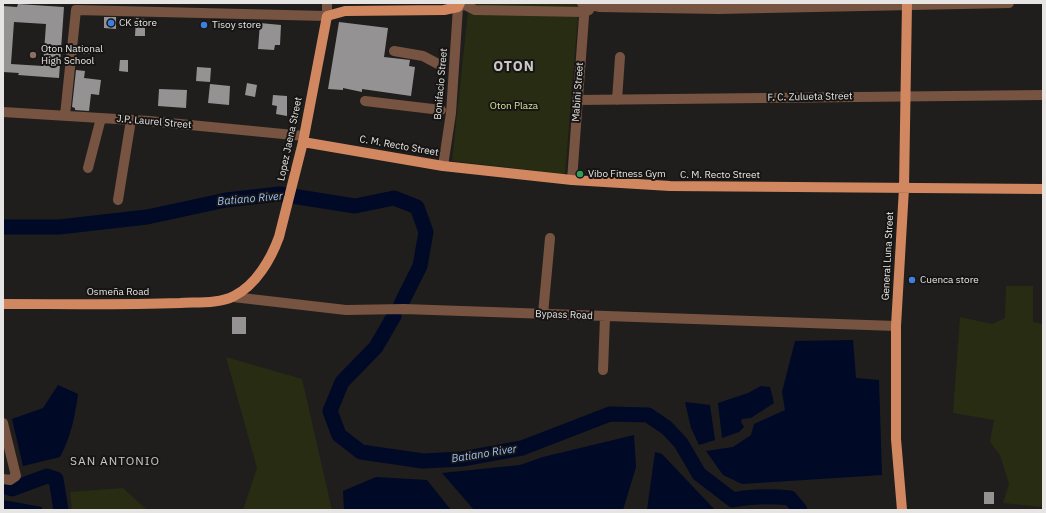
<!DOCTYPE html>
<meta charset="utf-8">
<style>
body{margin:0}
#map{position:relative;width:1046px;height:513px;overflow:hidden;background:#1f1e1c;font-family:"IBM Plex Sans",sans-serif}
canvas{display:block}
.frame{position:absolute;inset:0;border:4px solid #e6e5e4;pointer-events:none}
</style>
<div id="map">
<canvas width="1046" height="513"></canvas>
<div class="frame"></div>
</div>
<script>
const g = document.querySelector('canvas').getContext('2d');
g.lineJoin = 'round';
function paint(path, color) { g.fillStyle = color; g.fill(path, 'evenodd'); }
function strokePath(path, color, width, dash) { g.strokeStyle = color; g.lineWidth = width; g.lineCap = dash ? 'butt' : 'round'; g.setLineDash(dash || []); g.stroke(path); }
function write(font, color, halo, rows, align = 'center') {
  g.font = font + ' "IBM Plex Sans",sans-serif'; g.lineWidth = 4; g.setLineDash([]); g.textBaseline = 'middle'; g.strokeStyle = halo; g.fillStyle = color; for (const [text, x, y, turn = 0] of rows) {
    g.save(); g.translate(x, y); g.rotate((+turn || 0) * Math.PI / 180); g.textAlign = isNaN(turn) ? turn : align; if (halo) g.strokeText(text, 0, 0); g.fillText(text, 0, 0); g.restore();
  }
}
paint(new Path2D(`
 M469,3H579L565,174L452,161Z
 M1006,286H1033V322L1043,324L1042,507L1003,503L1009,484L1000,455L990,442L994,420L953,413L960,317L992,324L1005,318Z
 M226,357L302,379L332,510H243L257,468Z
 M123,488L147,510H72L70,492Z`), '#282c13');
paint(new Path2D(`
 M853,340L856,378L879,380L882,475L742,484L723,475L706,451L733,447L751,435L754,424L785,410L782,392L795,341Z
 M58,385L78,394C75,416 71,437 60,457L23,466L12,419L43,408Z
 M761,386L770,387L774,403L751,418L742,419L741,422L744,427L739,432L722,438L718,403L748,393Z
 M685,402L710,405L715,440L699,445L691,428Z
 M634,435L636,467L623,510H474L442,473L520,465L543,457Z
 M655,452L662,454L715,510H647Z
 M376,477L427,480L451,510H344L343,491Z
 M3,500L42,507V510H3Z`), '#000926');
strokePath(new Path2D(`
 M3,227H59L147,217L226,200L279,194L355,206L394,198L417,207L426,232L420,266L401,304
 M394,316L376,347L342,382L330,411L339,435L361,452L423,461L462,459L522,448L610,414L648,415L667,428L681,443L699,474L733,500C753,496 770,496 790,498L800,510
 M3,486L12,489L47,476L56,479L61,510`), '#000926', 15);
paint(new Path2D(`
 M18,4L64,7L59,78L18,75L19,73L3,72V6L17,7ZM14,22L46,24L43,66L11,64Z
 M104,17H116V29L104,28Z
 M136,18L145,19V36H135Z
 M339,22L388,28L384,57L410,60L409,66L415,67L411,96L362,89V92L343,88V90L328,89Z
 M260,23L281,25L280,45H275L274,50L258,49Z
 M79,47L91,48V54H78Z
 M120,60H128V72L119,71Z
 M197,67L211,68L210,82L196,81Z
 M76,70L85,71L84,78L101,80L99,95L91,94L89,111L75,110V108L72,107Z
 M247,83L257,85L255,97L245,95Z
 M210,84L230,86L229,105L208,103Z
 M159,89L187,90L186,108L158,106Z
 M273,95L287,96V116L276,114L277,106L272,105Z
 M232,317H246V334H232Z
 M984,492H994V504H984Z`), '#959294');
strokePath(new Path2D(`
 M582,3L599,7L718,9L1009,3
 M465,5L475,10L584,12L589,10
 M394,51L423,56L438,64
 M577,100L1043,95
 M617,100L620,57
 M365,101L441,110
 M3,112L149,121L304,136
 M65,115L76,10L327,16V3
 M443,166L451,113L458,7L469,3
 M88,168L101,118
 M572,180L585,3
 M118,200L131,120
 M233,297L346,310L404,309L896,326
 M543,314L550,238
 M603,370L605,317
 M3,423L16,476L10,480L3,479`), '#775341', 10);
strokePath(new Path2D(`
 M303,142L443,166L572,180L670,186L1043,189
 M3,304C62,304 121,305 180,303C196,302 219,304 234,296C256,285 271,259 279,237L303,142L327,16L345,11L444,10L458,7L460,3
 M902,510L896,439V326L904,188L907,3`), '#d18861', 10);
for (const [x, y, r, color] of [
 [111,23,4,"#3f7fe0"],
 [204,25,4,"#3f7fe0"],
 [33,55,4,"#8d6e63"],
 [580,174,4,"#2e9e5b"],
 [912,280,4,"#3f7fe0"]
]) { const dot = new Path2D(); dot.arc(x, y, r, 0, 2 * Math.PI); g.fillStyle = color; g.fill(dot); strokePath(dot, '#161513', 1.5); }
write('10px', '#e6e5e4', '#161513', [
 ["CK store",119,23],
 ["Tisoy store",212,25],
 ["Oton National",41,49],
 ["High School",41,61],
 ["Vibo Fitness Gym",588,174],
 ["Cuenca store",920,280]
], 'left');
write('10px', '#e6e5e4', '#161513', [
 ["Bonifacio Street",441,84,-85],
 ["Mabini Street",578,92,-86],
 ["F. C. Zulueta Street",810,97,-1],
 ["J.P. Laurel Street",154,122,5],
 ["Lopez Jaena Street",290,139,-78],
 ["C. M. Recto Street",399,146,10],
 ["C. M. Recto Street",720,175],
 ["General Luna Street",888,256,-87],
 ["Osmeña Road",118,292],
 ["Bypass Road",564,315,2]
]);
write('10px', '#d7e29b', '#161513', [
 ["Oton Plaza",514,106]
]);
write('italic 11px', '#9bc1fb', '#161513', [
 ["Batiano River",250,199,-5],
 ["Batiano River",484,454,-9]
]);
g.letterSpacing = '1px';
write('12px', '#cac8c5', '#161513', [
 ["SAN ANTONIO",115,462]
]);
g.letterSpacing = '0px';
g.letterSpacing = '1px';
write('bold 14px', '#cac8c5', '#161513', [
 ["OTON",514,67]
]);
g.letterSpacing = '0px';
</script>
